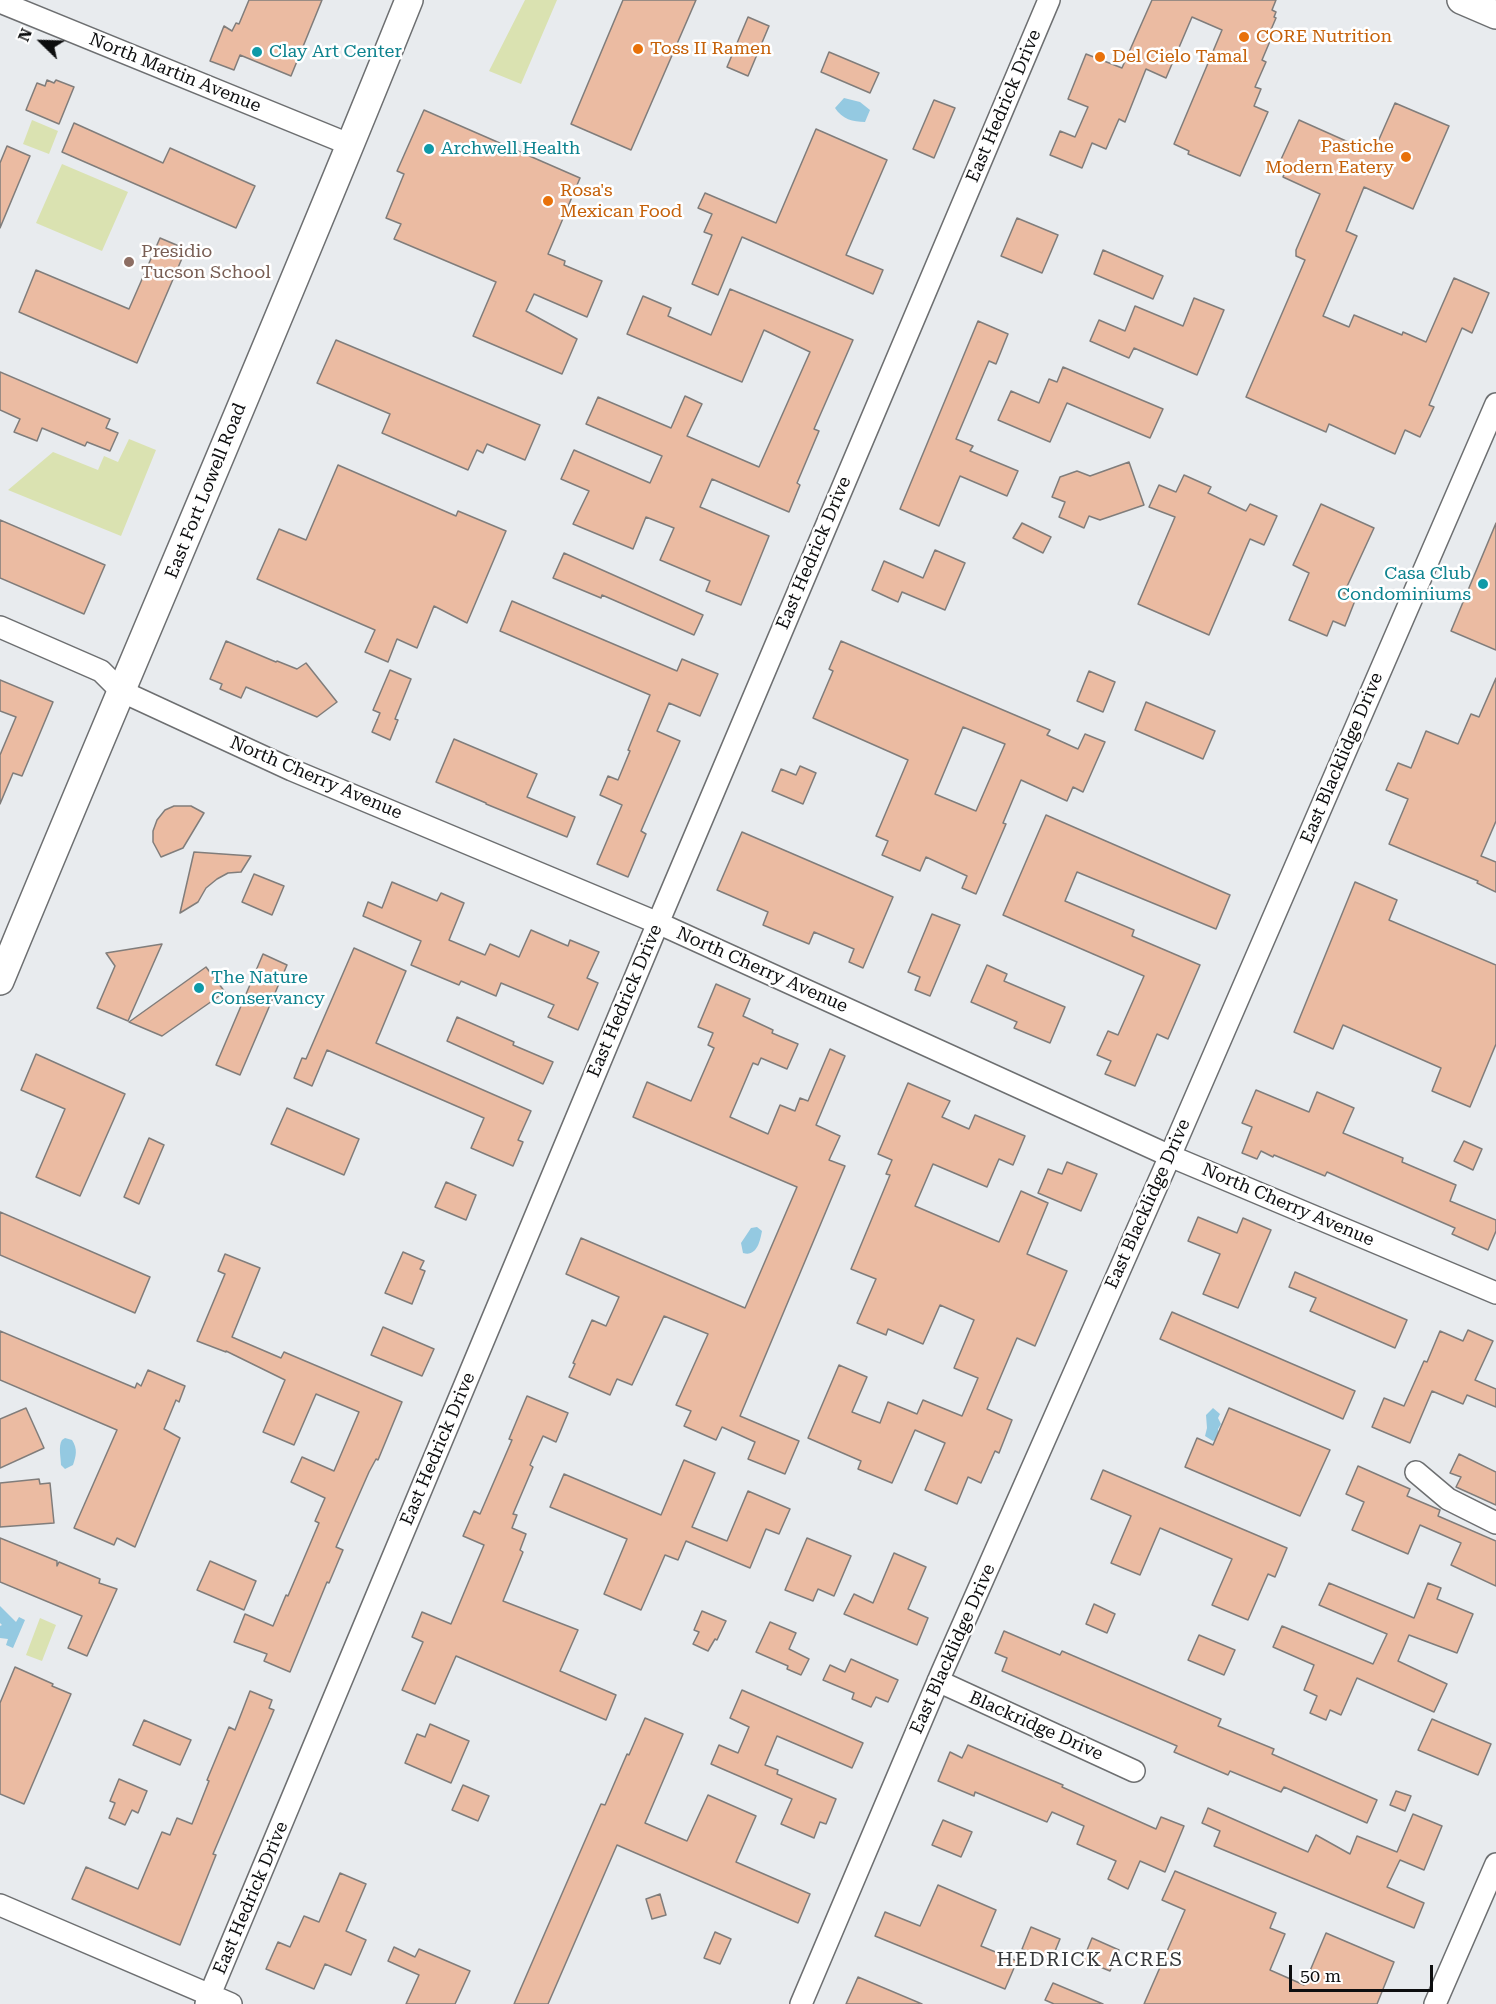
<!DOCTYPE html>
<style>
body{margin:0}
#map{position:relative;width:1496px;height:2004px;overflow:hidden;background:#e8ebee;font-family:"Roboto Serif",serif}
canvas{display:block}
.north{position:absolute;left:12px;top:12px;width:60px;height:60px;-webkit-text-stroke:4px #fff;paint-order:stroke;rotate:293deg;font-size:16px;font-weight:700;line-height:24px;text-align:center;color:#0d0e0f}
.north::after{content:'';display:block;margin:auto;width:21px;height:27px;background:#0d0e0f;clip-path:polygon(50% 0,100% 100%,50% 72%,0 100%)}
.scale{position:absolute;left:1289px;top:1965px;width:144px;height:27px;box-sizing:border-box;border:3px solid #0d0e0f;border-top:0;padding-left:8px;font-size:18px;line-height:21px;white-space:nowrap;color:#0d0e0f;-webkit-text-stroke:4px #fff;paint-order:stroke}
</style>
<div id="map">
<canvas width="1496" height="2004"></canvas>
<div class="north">N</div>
<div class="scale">50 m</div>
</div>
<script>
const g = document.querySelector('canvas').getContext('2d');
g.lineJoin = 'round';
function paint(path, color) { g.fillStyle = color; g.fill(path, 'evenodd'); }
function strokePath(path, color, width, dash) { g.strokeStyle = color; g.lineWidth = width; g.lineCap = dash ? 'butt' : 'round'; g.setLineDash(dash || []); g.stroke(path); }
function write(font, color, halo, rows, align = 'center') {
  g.font = font + ' "Roboto Serif",serif'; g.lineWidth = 5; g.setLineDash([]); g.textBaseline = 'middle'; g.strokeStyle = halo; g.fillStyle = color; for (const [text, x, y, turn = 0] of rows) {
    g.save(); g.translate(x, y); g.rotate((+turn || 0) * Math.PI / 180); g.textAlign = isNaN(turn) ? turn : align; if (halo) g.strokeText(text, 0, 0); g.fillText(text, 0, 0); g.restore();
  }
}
paint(new Path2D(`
 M525,0H557L521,84L489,71Z
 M32,120L58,131L49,154L23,144Z
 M62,164L128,192L102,251L36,223Z
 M129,439L156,450L121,536L8,490L53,452L98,470L104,456L118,462Z
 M40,1618L56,1625L42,1661L26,1655Z`), '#dae2b1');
paint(new Path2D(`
 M844,98L860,102L870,110L865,122C853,122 842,119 835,108Z
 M757,1227L762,1231C760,1241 757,1257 743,1253L741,1243L751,1228Z
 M1213,1408L1220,1414L1218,1418L1221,1424L1218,1429V1438L1213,1441L1205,1436L1207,1428L1206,1415Z
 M65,1438L72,1440C78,1449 76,1456 73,1465L65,1469L61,1465C61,1458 58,1446 62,1440Z
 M0,1606L16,1622L19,1617L25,1620L13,1648L6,1645L8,1639L0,1638V1626L2,1625L0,1623Z`), '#94c9e1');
const building = new Path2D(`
 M249,0H322L291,76L240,55L234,70L210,61L224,26L232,31L236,23L239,24Z
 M623,0H696L631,150L571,124Z
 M1152,0H1276L1272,10L1276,12L1274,17L1276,18L1270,32L1273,34L1262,60L1266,62L1255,87L1261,89L1254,106L1268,112L1240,176L1188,154L1189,151L1174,144L1222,30L1192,17L1166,78L1146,69L1125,122L1119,119L1106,149L1092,143L1082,168L1050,155L1060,131L1075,137L1088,107L1068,99L1086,54L1122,68Z
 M748,17L769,26L748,76L727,67Z
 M829,52L879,73L870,93L821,72Z
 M47,80L54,83L56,80L74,87L59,124L26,110L37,83L45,86Z
 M934,100L955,108L934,158L913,149Z
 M1395,103L1449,126L1413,209L1364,187L1346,231L1357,236L1323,316L1349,327L1354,315L1402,335L1403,332L1426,342L1454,278L1489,293L1472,333L1462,328L1429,405L1434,407L1420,437L1405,430L1395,454L1329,424L1326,432L1246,397L1305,260L1296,256V250L1320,194L1283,177L1284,174L1280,172L1281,167L1278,166L1299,120L1373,153Z
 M424,110L580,178L548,254L565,261L564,265L602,281L587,317L534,294L526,311L577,339L562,374L473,336L496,282L394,239L401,224L386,218L404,174L397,171Z
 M74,123L163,163L170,148L255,186L236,228L62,152Z
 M816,129L887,160L846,255L883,270L873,294L742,237L718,295L692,284L712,235L704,232L712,214L698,208L705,193L776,223Z
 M7,146L30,156L0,228V163Z
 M1017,218L1058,235L1042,273L1001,256Z
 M160,238L186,249L137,363L19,312L36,270L129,309Z
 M1103,250L1163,276L1153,299L1094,274Z
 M730,289L853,340L814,429L819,431L797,483L800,485L789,512L712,479L700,507L769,536L741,605L706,591L710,581L660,560L674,528L646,517L633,549L573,524L589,491L561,479L574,450L650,483L662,456L586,424L598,397L671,428L685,396L702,404L687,436L759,467L810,352L764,330L742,382L627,334L643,296L671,308L668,316L711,335Z
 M1194,298L1224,310L1197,375L1134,348L1129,358L1090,341L1099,320L1125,331L1135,306L1183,326Z
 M978,321L1008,334L996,364L989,361L956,439L973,446L970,451L1018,471L1007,496L960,476L939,526L900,509Z
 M336,340L540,425L525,460L487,444L483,453L477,450L468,470L382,433L390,414L317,383Z
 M1063,367L1163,409L1150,438L1067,403L1050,442L998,420L1011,391L1039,403L1049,379L1057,382Z
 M0,372L110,419L106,428L118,433L110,451L87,442L85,446L42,428L37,441L14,432L20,419L0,410Z
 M1129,462L1144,505L1100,520L1089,516L1084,528L1059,517L1065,502L1052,497L1060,477L1077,471L1090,476Z
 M338,465L456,516L458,511L506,531L467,623L434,606L417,648L397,639L388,662L365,652L375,630L257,579L279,529L306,540Z
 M1184,475L1211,487L1208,493L1246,511L1250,504L1277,516L1264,545L1250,539L1209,635L1138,604L1175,517L1149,507L1159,485L1176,492Z
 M1321,504L1374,528L1344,593L1356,598L1345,626L1333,621L1327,636L1289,620L1309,573L1293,565Z
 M0,520L105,565L84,614L0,578Z
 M1022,523L1051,537L1043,553L1013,538Z
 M1496,523V650L1451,631Z
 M935,550L965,563L945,610L902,592L898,602L872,590L884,561L923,578Z
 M564,553L703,615L694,635L602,595L601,598L553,578Z
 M512,601L677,671L682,659L718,674L700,716L669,703L657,731L680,741L641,831L646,834L628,877L597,864L622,805L600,795L608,776L618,780L630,751L628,750L650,695L500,631Z
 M226,641L276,662L277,661L297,669L306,663L337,702L317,717L246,687L241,698L220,689L222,684L210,679Z
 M841,641L1050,730L1047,735L1078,749L1085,734L1105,742L1083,792L1073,787L1067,801L1021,780L1003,823L1006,824L976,894L962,888L967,876L926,857L920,871L882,855L888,841L876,836L908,760L813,718L833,671L829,669ZM963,727L1005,744L976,811L935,794Z
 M390,670L411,679L395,719L398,720L390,740L372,732L380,713L373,710Z
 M1089,671L1115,682L1103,712L1077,701Z
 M1496,678V821L1481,856L1496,862V892L1477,883L1478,881L1389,844L1408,799L1386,790L1398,763L1411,768L1426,731L1458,744L1471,714L1479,717Z
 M0,680L53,702L22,776L13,773L0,804V755L16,717L0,711Z
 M1146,702L1215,731L1203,759L1135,730Z
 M454,739L537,774L527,797L575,817L567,837L486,804V803L436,782Z
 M800,766L816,773L803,804L772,791L781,769L796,775Z
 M174,806H191L204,813L183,848L161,857L153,842V831L157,820L165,810Z
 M1046,815L1230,895L1216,929L1077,872L1065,901L1134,930L1132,936L1200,965L1168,1039L1157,1034L1135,1086L1105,1074L1111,1061L1097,1055L1108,1031L1118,1035L1144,976L1003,915Z
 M742,832L893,897L863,968L849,962L854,949L814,932L809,944L763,925L768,912L717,890Z
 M194,852L251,856L241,872L228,873L217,879L206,888L198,902L180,913Z
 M254,874L284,886L272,915L242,902Z
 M392,882L437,901L441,893L464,903L449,940L485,955L490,944L519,957L531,930L568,946L570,940L599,952L587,978L598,983L578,1030L548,1017L554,1005L501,983L496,996L461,981L459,985L411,965L421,941L363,916L368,902L382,908Z
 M1355,882L1397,900L1389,920L1496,965V1044L1470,1107L1432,1091L1441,1068L1343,1025L1333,1049L1294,1032Z
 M932,914L960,925L930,996L915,990L920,977L908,972Z
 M162,944L128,1021L97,1008L115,966L106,953Z
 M354,948L406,971L376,1043L531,1111L518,1140L523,1142L513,1166L471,1148L484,1118L327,1050L312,1086L294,1078L302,1058L306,1059Z
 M263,954L287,965L240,1075L216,1065Z
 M987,965L1007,974L1004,981L1065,1007L1050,1043L1014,1028L1017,1022L971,1002Z
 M206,967L225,992L162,1036L129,1022Z
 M716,984L750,999L743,1016L773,1030L772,1033L798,1044L787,1069L761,1058L758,1065L753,1063L730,1117L768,1134L780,1105L795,1111L800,1098L808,1101L830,1049L845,1056L816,1125L840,1136L829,1160L845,1166L740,1416L799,1441L785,1474L748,1459L755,1442L722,1427L716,1440L684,1426L691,1411L676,1405L708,1334L664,1316L632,1385L617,1379L610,1395L569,1377L575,1364L573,1363L592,1320L606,1326L619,1297L566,1274L581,1238L745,1308L797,1187L633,1117L647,1082L691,1101L714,1048L708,1045L713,1033L698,1027Z
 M457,1017L514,1042L513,1045L553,1062L543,1084L447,1041Z
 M36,1054L125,1094L80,1196L36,1177L65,1109L21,1090Z
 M908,1083L950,1101L942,1117L969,1129L975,1115L1025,1136L1013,1165L999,1159L987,1187L933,1164L915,1206L999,1242L1021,1191L1048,1203L1027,1254L1067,1271L1035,1346L1017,1338L987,1409L1012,1420L999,1453L995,1451L981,1483L968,1477L957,1504L925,1490L945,1443L915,1430L892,1483L858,1469L861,1461L808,1438L839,1365L867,1377L852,1412L880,1423L888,1402L917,1414L923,1400L962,1416L978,1378L954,1368L974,1320L940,1305L923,1344L888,1329L886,1335L857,1323L876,1279L851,1269L890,1175L886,1174L892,1160L878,1154Z
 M1256,1090L1309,1112L1317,1092L1354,1108L1343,1133L1403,1158L1402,1162L1456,1185L1450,1201L1496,1220V1231L1488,1250L1452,1234L1455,1228L1327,1172L1325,1176L1274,1155L1273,1157L1261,1151L1257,1159L1242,1153L1252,1127L1242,1123Z
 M287,1108L359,1139L344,1175L271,1144Z
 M149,1138L164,1145L139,1204L124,1197Z
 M1464,1141L1482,1149L1473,1170L1454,1161Z
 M1067,1162L1097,1174L1081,1211L1038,1193L1048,1169L1062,1174Z
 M446,1182L476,1195L466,1220L435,1207Z
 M0,1212L150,1277L135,1313L0,1255Z
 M1198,1217L1237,1233L1243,1218L1271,1230L1238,1308L1203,1294L1220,1254L1188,1241Z
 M403,1252L424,1261L420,1269L425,1271L412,1304L385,1293Z
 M225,1254L260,1268L232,1337L281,1358L284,1352L402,1402L378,1460L376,1459L369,1472L336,1547L343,1550L329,1583L327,1582L290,1672L264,1661L267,1654L234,1642L245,1614L273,1626L286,1595L288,1596L319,1523L315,1521L325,1498L291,1482L302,1457L334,1471L359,1412L316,1394L294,1445L263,1432L285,1380L226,1351V1352L197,1341L225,1274L218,1271Z
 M1295,1272L1407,1320L1395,1348L1310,1311L1316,1298L1289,1287Z
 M1172,1312L1355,1391L1343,1419L1160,1339Z
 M383,1327L434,1349L422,1376L371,1355Z
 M1468,1330L1493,1341L1475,1380L1496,1389V1407L1467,1395L1463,1404L1432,1391L1410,1443L1372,1427L1384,1398L1404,1406L1424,1361L1427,1362L1440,1331L1463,1341Z
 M0,1331L135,1388L137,1383L141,1386L148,1370L185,1386L179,1402L176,1400L164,1429L180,1438L135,1547L117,1538L114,1545L74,1528L117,1430L0,1380Z
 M527,1396L568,1413L556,1442L543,1436L530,1465L533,1467L513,1514L517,1515L512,1528L526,1534L520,1550L523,1552L503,1601L578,1630L560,1671L616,1695L606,1720L456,1656L435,1704L402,1690L423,1642L412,1637L422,1612L451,1624L484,1545L463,1536L474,1511L480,1514L512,1440L509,1439Z
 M26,1408L44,1448L0,1468V1419Z
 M1229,1408L1330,1450L1300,1516L1185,1467L1197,1438L1213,1445Z
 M1459,1454L1496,1472V1505L1456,1487L1461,1477L1450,1473Z
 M684,1460L715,1473L692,1527L727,1541L748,1491L790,1509L779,1534L766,1529L750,1568L686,1541L678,1560L665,1555L641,1610L604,1594L627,1539L550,1507L564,1474L661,1515Z
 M1358,1466L1410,1489L1407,1496L1440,1510L1438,1516L1496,1541V1586L1451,1565L1461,1543L1420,1525L1408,1554L1352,1530L1364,1502L1346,1494Z
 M1103,1470L1287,1548L1275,1577L1268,1574L1248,1620L1212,1605L1232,1559L1160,1528L1140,1575L1111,1563L1131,1516L1091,1499Z
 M39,1479L40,1484L50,1483L54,1523L0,1527V1483Z
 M0,1538L57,1561V1566L59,1562L100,1579L99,1583L117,1589L87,1656L68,1648L82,1616L0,1582Z
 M807,1538L851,1556L834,1596L818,1589L813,1601L785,1590Z
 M894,1553L926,1567L908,1609L928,1618L917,1645L844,1614L854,1594L873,1603Z
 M210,1561L256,1581L244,1610L197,1590Z
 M1329,1583L1414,1618L1428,1583L1441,1588L1437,1599L1473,1614L1457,1653L1409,1635L1398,1661L1447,1684L1434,1712L1357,1678L1341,1715L1330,1710L1326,1720L1310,1713L1317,1696L1304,1690L1314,1665L1273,1647L1282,1626L1373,1664L1387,1634L1319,1605Z
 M1094,1604L1115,1614L1107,1633L1086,1624Z
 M702,1611L726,1621L717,1640L715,1639L708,1651L693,1644L699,1632L694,1630Z
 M770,1622L796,1633L789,1649L809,1659L801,1675L787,1669L788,1666L756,1652Z
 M1004,1631L1060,1655L1062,1651L1221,1719L1218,1726L1274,1749L1272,1754L1377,1800L1367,1823L1284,1787L1281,1792L1230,1771L1228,1775L1174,1752L1177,1746L1002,1671L1007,1658L995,1653Z
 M1199,1635L1235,1650L1224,1675L1188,1660Z
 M851,1659L898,1680L888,1702L876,1697L871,1707L852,1699L854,1693L823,1680L830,1665L845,1672Z
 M15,1667L53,1684L52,1686L71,1694L24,1804L0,1794V1703Z
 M742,1690L863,1743L852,1768L777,1736L765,1765L778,1770L777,1774L836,1799L826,1824L820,1822L814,1838L781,1824L792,1799L711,1764L719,1745L738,1753L749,1727L730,1718Z
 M250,1691L272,1700L269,1708L274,1710L213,1854L216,1855L180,1945L72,1899L86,1867L138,1889L162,1832L170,1835L177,1818L192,1824L209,1781L207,1780L229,1727L235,1730Z
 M645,1718L683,1734L645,1823L687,1841L708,1795L756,1816L736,1862L810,1894L798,1923L617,1845L548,2004H514L601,1804L605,1805L627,1754L629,1755Z
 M1432,1719L1491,1744L1478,1775L1418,1750Z
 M144,1720L191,1740L180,1765L133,1745Z
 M430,1724L469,1741L451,1783L405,1763L417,1734L425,1737Z
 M968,1745L1063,1785L1062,1787L1156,1829L1161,1817L1184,1826L1165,1872L1140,1861L1128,1889L1108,1879L1116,1861L1077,1844L1084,1826L1052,1812L1047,1822L975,1792L974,1796L938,1781L950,1752L962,1758Z
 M119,1779L147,1791L138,1813L132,1810L125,1825L109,1818L115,1803L110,1801Z
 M463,1785L489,1796L478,1821L452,1810Z
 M1396,1791L1411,1796L1405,1811L1390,1805Z
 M1208,1808L1308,1852L1316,1835L1350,1854L1357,1836L1397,1852L1413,1814L1442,1826L1424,1870L1400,1860L1387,1887L1424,1903L1414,1928L1214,1846L1220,1831L1202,1823Z
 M943,1820L972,1832L961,1857L932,1845Z
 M1175,1871L1276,1913L1270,1928L1285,1934L1270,1970L1304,1985L1326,1933L1394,1962L1377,2004H1144L1185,1910L1162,1900Z
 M340,1873L366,1884L346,1931L366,1940L351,1975L325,1964L314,1989L266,1969L278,1942L290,1947L304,1916L319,1922Z
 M938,1885L996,1910L981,1946L1017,1961L1005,1989L875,1936L885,1912L920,1926Z
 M660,1894L666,1915L652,1919L646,1899Z
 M1031,1927L1060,1939L1051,1961L1022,1949Z
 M715,1932L731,1939L720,1964L704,1958Z
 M1092,1938L1119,1950L1110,1971L1083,1960Z
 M394,1947L415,1957L419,1949L470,1971L455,2004H406L419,1975L388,1961Z
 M858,1977L922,2004H846Z
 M1053,1983L1103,2004H1054L1045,2000Z`);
paint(building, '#ebbba2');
strokePath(building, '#807d7b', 1.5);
const minor = new Path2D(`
 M0,2L351,145
 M0,627L101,671L121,691L292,770L658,923L1170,1156L1496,1293
 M1416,1472L1448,1499L1496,1523
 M938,1681L1134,1771
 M0,1905L231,2004
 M206,2004L658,923L1049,0
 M801,2004L942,1672L1170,1156L1496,404
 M1435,2004L1496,1864`);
const major = new Path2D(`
 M1461,0L1496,15
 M0,981C135,654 277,329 409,0`);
strokePath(minor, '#6d6f71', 24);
strokePath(major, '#6d6f71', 30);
strokePath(minor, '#fff', 21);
strokePath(major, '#fff', 27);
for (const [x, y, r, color] of [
 [1244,37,6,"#e8710a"],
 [638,49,6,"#e8710a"],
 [257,52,6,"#0f9aa8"],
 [1100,57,6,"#e8710a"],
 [429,149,6,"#0f9aa8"],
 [1406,157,6,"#e8710a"],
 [548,201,6,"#e8710a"],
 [129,262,6,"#8d6e63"],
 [1483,584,6,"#0f9aa8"],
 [199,988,6,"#0f9aa8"]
]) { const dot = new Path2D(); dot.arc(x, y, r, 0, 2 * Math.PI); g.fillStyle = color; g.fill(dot); strokePath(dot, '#fff', 2); }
write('18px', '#c56008', '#fff', [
 ["CORE Nutrition",1256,37],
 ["Toss II Ramen",650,49],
 ["Del Cielo Tamal",1112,57],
 ["Pastiche",1394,147,"right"],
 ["Modern Eatery",1394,168,"right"],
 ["Rosa's",560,191],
 ["Mexican Food",560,212]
], 'left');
write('18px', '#0d838f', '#fff', [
 ["Clay Art Center",269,52],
 ["Archwell Health",441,149],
 ["Casa Club",1471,574,"right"],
 ["Condominiums",1471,595,"right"],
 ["The Nature",211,978],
 ["Conservancy",211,999]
], 'left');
write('18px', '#0d0e0f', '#fff', [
 ["North Martin Avenue",175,73,22],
 ["East Hedrick Drive",1004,106,-67],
 ["East Fort Lowell Road",206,491,-68],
 ["East Hedrick Drive",814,553,-67],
 ["East Blacklidge Drive",1342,758,-67],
 ["North Cherry Avenue",316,778,23],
 ["North Cherry Avenue",762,970,24],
 ["East Hedrick Drive",625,1001,-67],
 ["East Blacklidge Drive",1148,1204,-66],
 ["North Cherry Avenue",1288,1205,23],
 ["East Hedrick Drive",438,1449,-67],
 ["East Blacklidge Drive",953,1649,-66],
 ["Blackridge Drive",1036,1726,24],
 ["East Hedrick Drive",251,1898,-67]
]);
write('18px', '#785e54', '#fff', [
 ["Presidio",141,252],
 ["Tucson School",141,273]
], 'left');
g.letterSpacing = '1.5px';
write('20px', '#36383a', '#fff', [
 ["HEDRICK ACRES",1090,1960]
]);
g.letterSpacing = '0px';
</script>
